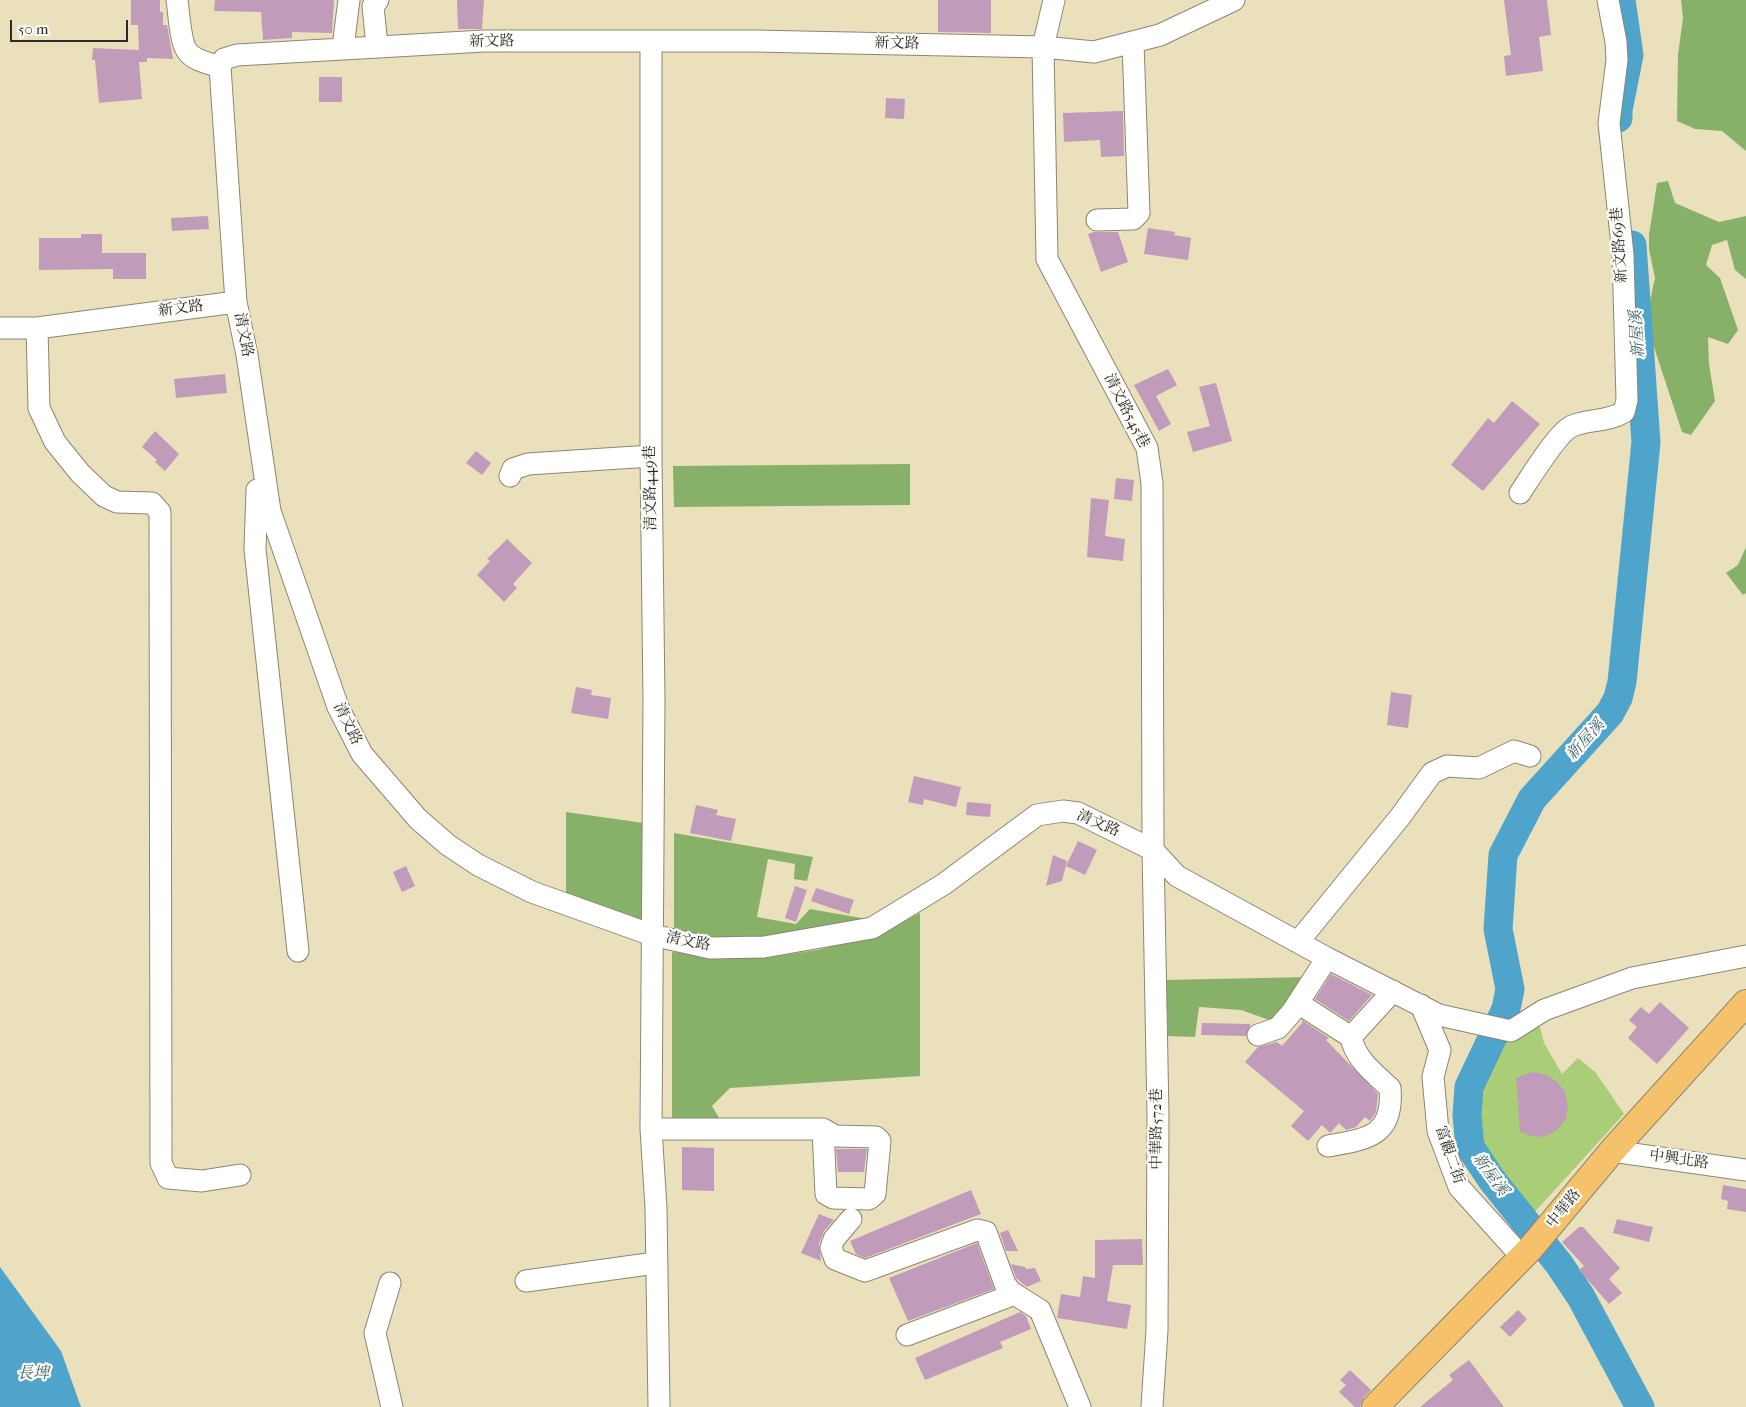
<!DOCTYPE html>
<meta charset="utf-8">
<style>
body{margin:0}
#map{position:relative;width:1746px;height:1407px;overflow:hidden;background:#ebe0bc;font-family:"IM FELL French Canon",serif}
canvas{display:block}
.scale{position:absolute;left:10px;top:20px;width:118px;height:22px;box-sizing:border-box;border:2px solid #2b2b2b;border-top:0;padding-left:6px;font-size:15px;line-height:18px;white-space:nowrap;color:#2b2b2b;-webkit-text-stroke:4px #fdfcf7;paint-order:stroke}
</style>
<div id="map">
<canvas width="1746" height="1407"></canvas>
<div class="scale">50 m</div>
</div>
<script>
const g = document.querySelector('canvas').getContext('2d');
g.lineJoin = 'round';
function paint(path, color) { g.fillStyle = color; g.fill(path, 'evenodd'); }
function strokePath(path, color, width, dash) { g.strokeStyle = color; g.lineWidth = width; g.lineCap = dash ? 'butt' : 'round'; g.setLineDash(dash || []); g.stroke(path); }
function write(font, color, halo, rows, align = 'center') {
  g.font = font + ' "IM FELL French Canon","Noto Serif TC",serif'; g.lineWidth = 4.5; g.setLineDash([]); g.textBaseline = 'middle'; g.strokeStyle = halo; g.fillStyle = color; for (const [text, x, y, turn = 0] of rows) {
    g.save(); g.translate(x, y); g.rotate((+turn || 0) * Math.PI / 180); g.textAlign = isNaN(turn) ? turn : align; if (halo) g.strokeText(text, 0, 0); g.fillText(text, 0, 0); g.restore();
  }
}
paint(new Path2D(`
 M1539,1023L1544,1043L1562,1074L1578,1058L1596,1073L1624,1114L1532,1215L1485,1161L1469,1114L1486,1059L1501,1036Z`), '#aace77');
paint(new Path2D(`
 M1681,0H1746V151L1722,131L1695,129L1677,121L1678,55L1683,18Z
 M1668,181L1675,203L1719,222L1746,216V279L1735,270L1727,240L1712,245L1706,265L1720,278L1738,330L1728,344L1708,337L1709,364L1715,401L1691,435L1682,432L1648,329L1650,301L1655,278L1649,249V235L1657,183Z
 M910,464V505L674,507L673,466Z
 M1746,547V593L1743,595L1726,573L1738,565Z
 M566,812L658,825L659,929L566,894Z
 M674,833L813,857L807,881L794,879L795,864L768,859L757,917L796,924L810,909L867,919L761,940L674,935Z
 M920,913V1076L730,1088L712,1106L722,1123L672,1124V952L763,958L817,950L871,937Z
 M1309,977L1275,1022L1241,1010L1199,1007L1195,1037L1168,1036L1166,980Z`), '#87b168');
paint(new Path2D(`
 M0,1267L61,1351L81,1407H0Z`), '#4fa4cb');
strokePath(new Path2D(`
 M1618,118V110L1629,55L1621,0
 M1632,245L1646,442L1622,682L1618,698L1610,713L1532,799L1503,855L1498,929L1510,989L1506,1009L1469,1087L1467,1116L1470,1147L1492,1180L1559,1264L1581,1297L1640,1407`), '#4fa4cb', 29);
paint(new Path2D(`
 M131,0H160V12H163V25H167L173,59L147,58V62H139L142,99L99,103L95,60H92L93,48L139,50L138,25H131Z
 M215,0H334L332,33L292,32V38L263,40L261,12L214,11Z
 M457,0H484L482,29H458Z
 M938,0H991V33L938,32Z
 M1504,0H1547L1551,35L1539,37L1543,71L1506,76L1504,56L1511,55Z
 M319,77H342V102H319Z
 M886,98L905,99L904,119L885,118Z
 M1123,111L1124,156L1101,157L1100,140L1064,142L1063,113Z
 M208,216L209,229L172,231L171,218Z
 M1148,228L1175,232L1174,235L1191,238L1188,260L1144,254Z
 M1094,232H1118L1128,262L1101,272L1088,234Z
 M81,234H102V253H146V279H113V269L39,270V238H81Z
 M1168,369L1177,385L1156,396L1171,424L1159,431L1134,385Z
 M225,374L227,393L176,398L174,379Z
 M1216,383L1232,441L1193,452L1187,432L1210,426L1199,387Z
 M1512,401L1540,424L1483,491L1451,465L1488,418L1494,423Z
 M155,431L179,454L165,471L155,462L157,460L142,447Z
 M476,451L491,463L482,475L466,463Z
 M1116,478L1134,480L1132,501L1114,499Z
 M1091,498L1109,500L1105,536L1125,539L1123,561L1087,557Z
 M507,539L532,563L513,584L517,588L504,602L477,575L490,561L487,559Z
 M576,687L592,690L591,695L611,698L608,719L571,713Z
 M1391,692L1412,695L1408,728L1387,725Z
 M914,776L961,787L956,807L924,799L923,805L908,802Z
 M967,802L991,804L990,817L966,815Z
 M696,805L718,810L716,815L736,819L731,841L690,833Z
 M1078,841L1097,850L1085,875L1066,866Z
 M1053,855L1067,861L1062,881L1046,886Z
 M406,866L415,886L402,892L393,872Z
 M795,886L807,890L796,922L785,918Z
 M816,888L854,900L849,914L811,901Z
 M1331,974L1372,995L1349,1021L1315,999Z
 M1660,1002L1689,1028L1657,1064L1628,1038L1637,1027L1629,1020L1641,1007L1649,1014Z
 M1302,1020L1329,1038L1326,1040L1378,1094L1376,1112L1370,1121L1365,1117L1356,1127L1346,1130L1339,1123L1330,1133L1322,1125L1308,1141L1291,1126L1304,1111L1245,1062L1258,1047L1277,1042L1282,1046L1302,1023Z
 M1202,1023L1250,1024V1026L1246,1036L1201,1035Z
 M1532,1072L1546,1075L1556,1081L1565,1091L1568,1105L1566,1119L1557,1130L1546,1136L1535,1137L1520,1132L1516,1078Z
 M682,1147L714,1148V1191L682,1190Z
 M836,1149H867L864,1172H838Z
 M1723,1185L1746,1189V1212L1727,1209L1728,1201L1721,1199Z
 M971,1190L981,1214L865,1258L856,1254L850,1241Z
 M819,1214L834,1220L824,1231L819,1244L821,1261L801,1253Z
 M1617,1219L1653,1227L1649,1242L1613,1233Z
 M1579,1227H1583L1620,1268L1609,1279L1622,1293L1609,1304L1579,1270L1584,1266L1562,1242Z
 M1008,1230L1018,1251H1006L1000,1233Z
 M1142,1239L1143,1265H1113L1107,1301L1131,1305L1127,1329L1057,1318L1061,1294L1080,1297L1083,1276L1095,1278V1240Z
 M977,1243L994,1289L908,1321L889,1278Z
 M1011,1264L1025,1267L1026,1269L1035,1268L1041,1281L1027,1287L1016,1278Z
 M1518,1310L1527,1319L1510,1337L1500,1327Z
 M1020,1312L1026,1316L1031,1329L1000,1342L1003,1348L925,1380L915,1358Z
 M1469,1360L1504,1407H1420L1453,1380L1449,1375Z
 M1350,1370L1371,1390L1364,1397L1360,1407H1355L1339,1392L1346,1385L1340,1380Z`), '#c19bba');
const minor = new Path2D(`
 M177,0C179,13 180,41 187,51C194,61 209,63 220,67
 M1054,0L1043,47L1047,259L1147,448L1152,483L1153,850L1158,1115L1157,1330L1152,1407
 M651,41V456L654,700L651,1129L656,1208L659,1407
 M377,46L373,6L378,0
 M343,47L349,0
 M1097,220L1133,219L1139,213L1133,43
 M236,302L247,355L270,511L338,707L362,754L418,819L448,845L478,865L532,892L652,935L710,948L764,947L872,928L944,884L1037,815L1063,811L1078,813L1153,850L1177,876L1327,958L1439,1015L1511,1031L1544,1010L1632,978L1746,956
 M0,328H37L236,302L220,67L224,59L237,55L484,41H754L1043,47L1094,52L1160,35L1234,0
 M37,328L39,408L55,442L80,473L104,496L117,502L152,503L160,512L161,1163L168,1178L202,1181L240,1175
 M510,476L513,469L528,464L651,456
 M257,490L255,549L298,951
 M1520,493C1530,478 1558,432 1572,426C1589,419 1608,422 1624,412L1627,400L1623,255L1609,123L1617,60L1616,42L1608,0
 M1298,942L1400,817L1432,773L1447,766L1479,768L1514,751L1530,756
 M1298,1003L1351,1037
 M1421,1005L1440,1050L1433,1077L1438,1131L1459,1187L1522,1257
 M1258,1035L1278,1028L1292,1012L1327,958
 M1351,1037L1393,991
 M651,1129H823L835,1136L876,1137L880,1141L875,1194L869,1199L833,1198L826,1194L823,1129
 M1328,1146C1368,1139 1394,1136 1390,1088C1374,1073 1355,1059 1351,1037
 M1612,1151L1746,1170
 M851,1219L834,1239L831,1248L835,1259L865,1271L977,1230L986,1232L1005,1284L1011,1292L1040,1310L1080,1407
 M526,1281L655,1263
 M390,1283L375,1333L392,1407
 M907,1335L1015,1294`);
const major = new Path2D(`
 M1375,1407L1530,1249L1612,1151L1746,1003`);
strokePath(minor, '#8b8674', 23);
strokePath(major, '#8b8674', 28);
strokePath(minor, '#fff', 21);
strokePath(major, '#f5c16b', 26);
write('15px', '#2b2b2b', '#fdfcf7', [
 ["新文路",492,42,-1],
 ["新文路",897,44,1],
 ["新文路69巷",1620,245,-94],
 ["新文路",181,309,-7],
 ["清文路",243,335,79],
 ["清文路545巷",1126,411,63],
 ["清文路449巷",651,488,-91],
 ["清文路",347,724,64],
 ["清文路",1098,824,23],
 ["清文路",688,942,11],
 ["中華路572巷",1157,1129,-90],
 ["富觀二街",1449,1155,71],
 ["中興北路",1679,1160,8],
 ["中華路",1564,1209,-51]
]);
write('italic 16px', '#3b6173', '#fdfcf7', [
 ["新屋溪",1638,334,-94],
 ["新屋溪",1586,740,-48],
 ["新屋溪",1490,1175,54],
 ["長埤",33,1374]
]);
</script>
